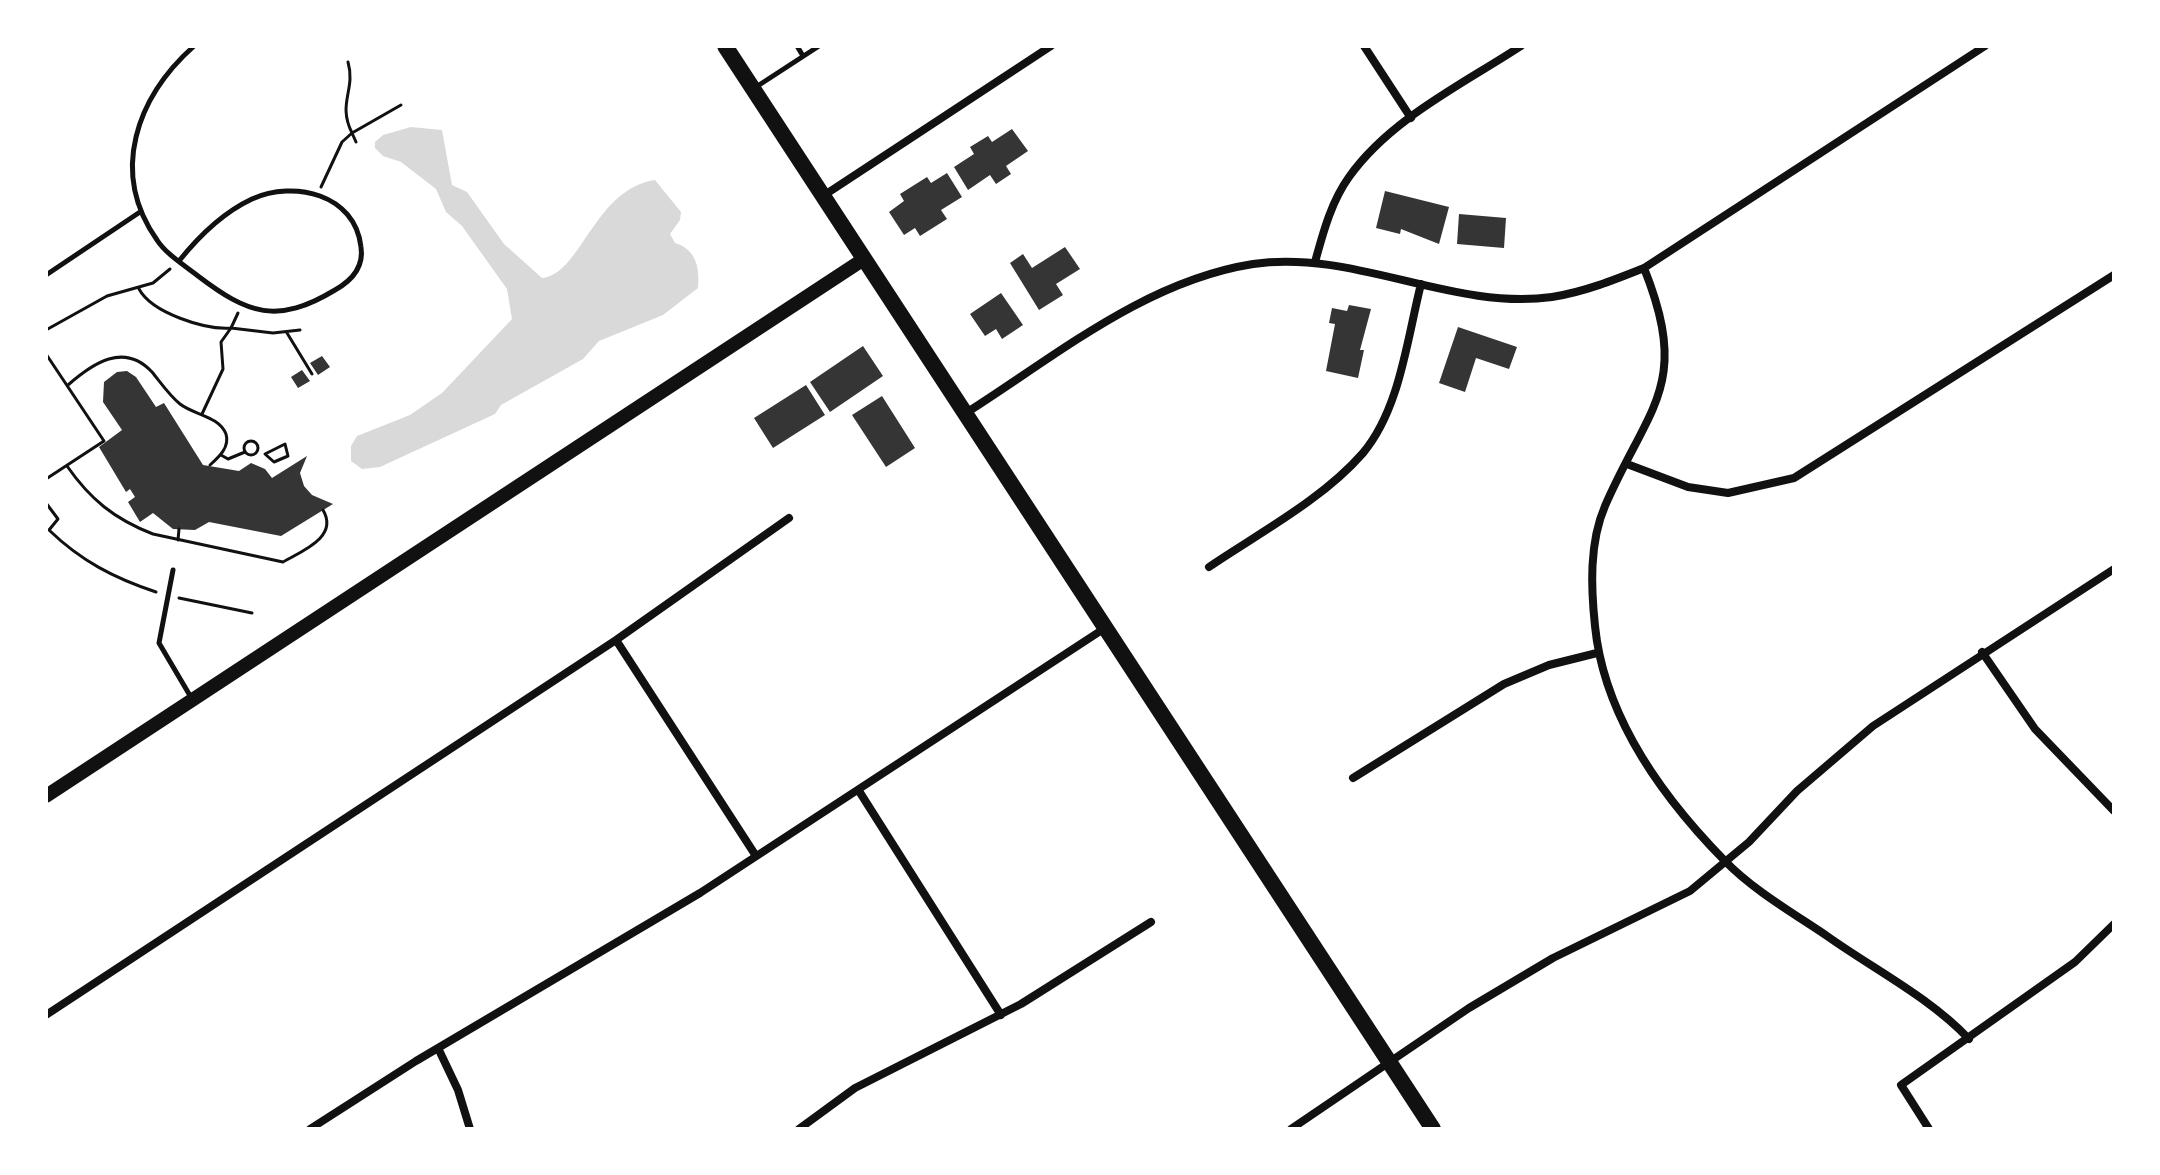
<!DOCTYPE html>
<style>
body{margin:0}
#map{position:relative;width:2160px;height:1175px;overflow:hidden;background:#fff;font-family:Ubuntu,sans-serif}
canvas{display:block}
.frame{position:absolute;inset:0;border:48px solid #fff;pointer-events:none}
</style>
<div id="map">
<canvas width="2160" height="1175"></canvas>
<div class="frame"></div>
</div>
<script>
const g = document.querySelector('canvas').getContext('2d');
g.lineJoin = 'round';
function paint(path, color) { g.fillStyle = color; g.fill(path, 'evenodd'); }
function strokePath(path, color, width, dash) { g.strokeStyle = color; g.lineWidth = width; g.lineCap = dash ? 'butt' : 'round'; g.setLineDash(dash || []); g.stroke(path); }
paint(new Path2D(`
 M411,127L442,130L452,185L467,192L504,244L542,278C581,275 594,189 655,180L681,212L680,220L670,234L675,243C696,249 700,268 698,288L663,315L599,341L583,359L501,405L495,414L380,467L362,469L351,461V446L357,436L410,415L442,393L512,319L507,289L462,226L446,212L436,189L401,162L383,156L375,148V142L383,135Z`), '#d9d9d9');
paint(new Path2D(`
 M1012,129L1028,151L1006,166L1011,174L996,184L990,175L968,190L954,167L974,154L970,147L988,136L992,142Z
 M947,173L962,197L941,210L947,219L920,236L915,228L904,235L889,212L904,201L900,194L927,177L931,183Z
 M1385,191L1449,207L1439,244L1401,229L1400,234L1376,228Z
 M1459,214L1506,218L1504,248L1457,244Z
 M1065,247L1080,269L1056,284L1063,295L1039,310L1010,263L1023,254L1032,268Z
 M1001,293L1023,325L1002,339L996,329L985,336L970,314Z
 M1349,305L1371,309L1360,350H1364L1358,378L1326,371L1335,324L1329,323L1332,308L1347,311Z
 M1458,327L1517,347L1509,369L1476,358L1465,392L1439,383Z
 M863,346L883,376L830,412L810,382Z
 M322,356L330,367L318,375L310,363Z
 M302,370L310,381L298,388L291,377Z
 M127,371L136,377L156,407L164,403L203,465L239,471L251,463L265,469L272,478L307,456L300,473L304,486L312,495L333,504L281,536L209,522L195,530L173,529L153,513L140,522L128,502L135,497L130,489L126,492L99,447L122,430L103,402L104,382L117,372Z
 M806,385L825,415L773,448L754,418Z
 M882,396L915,448L886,467L852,415Z`), '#353535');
strokePath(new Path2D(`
 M348,62C356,90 337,103 352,133L401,105
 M321,187L342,142L352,133L356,142
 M139,289C152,313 205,330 231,328L221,342L223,369L202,414
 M238,313L231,328L273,333L300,330
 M46,330L107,296L153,283L170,269
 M287,333L312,374
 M46,354L104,441L46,479
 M68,385C93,363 124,342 152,372C161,383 169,395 180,404C194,415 219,416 226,434C230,447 219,457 210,465
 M244 448a7 7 0 1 1 14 0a7 7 0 1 1-14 0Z
 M285,444L288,456L274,462L265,454Z
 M221,455L228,459L245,452
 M67,466C90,499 114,519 153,534L283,562C302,551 339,537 323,510
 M46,503L58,519L49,530C81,561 114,578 156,592
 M178,540L179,529
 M179,598L252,613`), '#111', 3);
strokePath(new Path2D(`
 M797,46L803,56
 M756,87L819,46
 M179,261C199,236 222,213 252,199C294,180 355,194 361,247C364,267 351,281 335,290C277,325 248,314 198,276C184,265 166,254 157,240C109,172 137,97 194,46
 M46,275L140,212
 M173,570L159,643L192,699`), '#111', 5);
strokePath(new Path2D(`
 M1364,46L1411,118
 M823,196L1051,46
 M1315,262C1323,233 1331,202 1349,177C1390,119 1463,84 1521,46
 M1644,268C1691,386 1649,405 1605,506C1589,543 1591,588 1595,626C1604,717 1662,797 1725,861C1753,890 1793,913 1827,936C1875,970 1929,997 1969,1039
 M966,413C1056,356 1145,281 1253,264C1354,249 1452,311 1552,297C1584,292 1614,280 1644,268L1985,46
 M1627,464L1688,487L1728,493L1794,478L2114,275
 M1209,567C1259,533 1322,500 1363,453C1400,409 1407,339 1421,284
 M616,640L756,856
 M1982,652L2035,729L2114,811
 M1353,778L1504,684L1549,665L1597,653
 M859,791L1001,1015
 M46,1015L616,640L789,518
 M438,1048L458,1090L470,1129
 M310,1129L416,1061L700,893L1105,628
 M799,1129L855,1088L1021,1004L1151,922
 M1291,1129L1469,1008L1553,958L1690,891L1749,842L1797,791L1873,726L2114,569
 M1929,1129L1901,1085L2075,962L2114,924`), '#111', 8);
strokePath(new Path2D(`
 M46,796L864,259`), '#111', 14);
strokePath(new Path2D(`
 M725,46L1433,1129`), '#111', 16);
</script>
